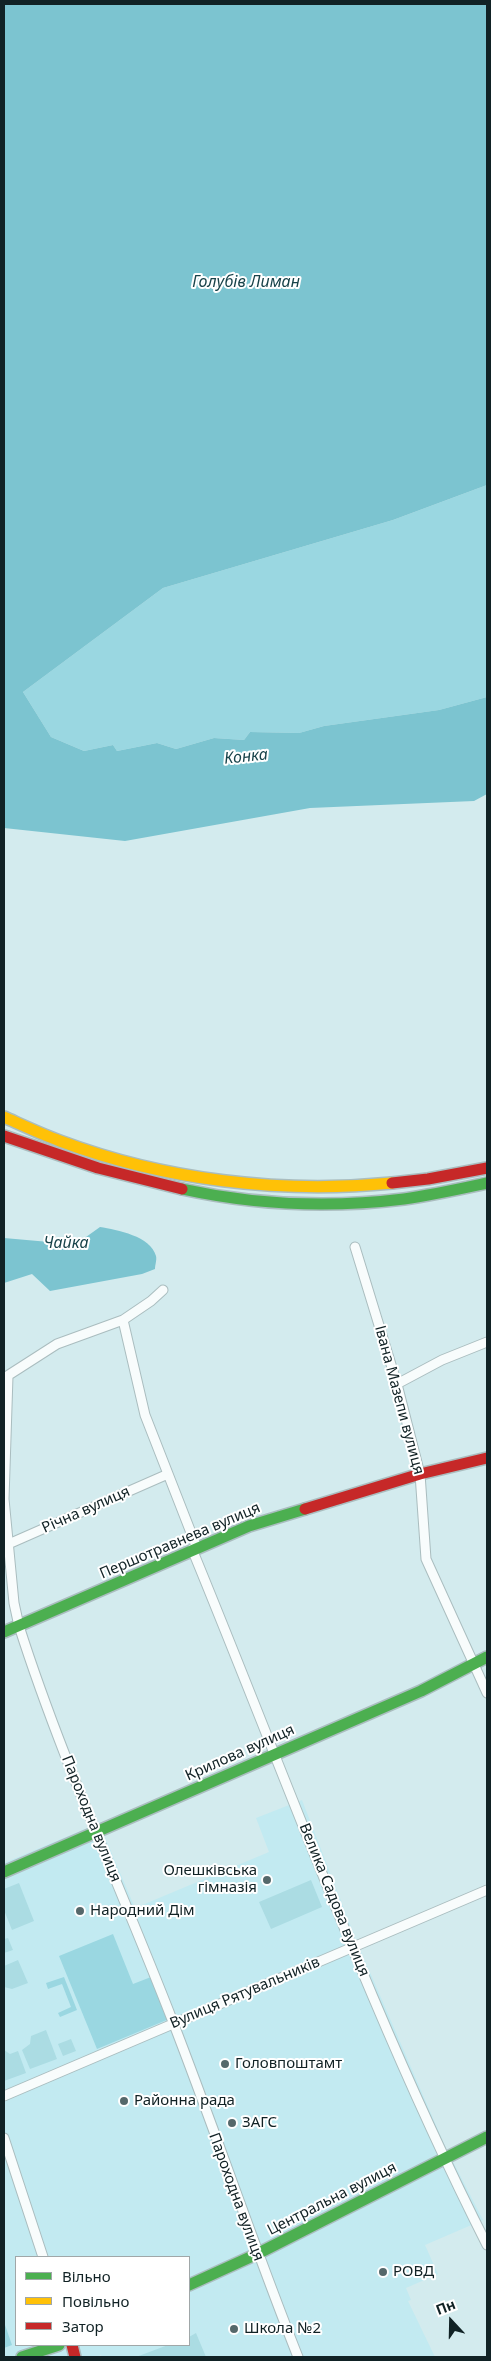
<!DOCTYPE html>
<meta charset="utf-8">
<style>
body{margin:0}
#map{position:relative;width:491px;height:2361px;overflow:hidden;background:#d3ebee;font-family:"Noto Sans",sans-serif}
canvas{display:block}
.frame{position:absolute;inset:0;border:5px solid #112225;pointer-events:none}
.legend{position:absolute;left:15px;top:2256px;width:175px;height:90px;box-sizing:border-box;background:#fff;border:1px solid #a0a7a8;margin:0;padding:6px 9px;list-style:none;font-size:15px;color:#112225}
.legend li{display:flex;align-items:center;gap:10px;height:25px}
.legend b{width:25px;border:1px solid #a0a7a8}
.north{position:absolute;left:426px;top:2296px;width:50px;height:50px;-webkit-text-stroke:4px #fff;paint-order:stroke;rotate:339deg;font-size:14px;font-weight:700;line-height:20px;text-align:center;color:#112225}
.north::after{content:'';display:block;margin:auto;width:18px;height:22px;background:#112225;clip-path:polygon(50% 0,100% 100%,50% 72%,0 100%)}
</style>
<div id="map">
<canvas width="491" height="2361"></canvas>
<div class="frame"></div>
<ul class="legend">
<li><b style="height:6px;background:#4caf50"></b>Вільно</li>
<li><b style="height:6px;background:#ffc107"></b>Повільно</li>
<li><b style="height:6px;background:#c62828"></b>Затор</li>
</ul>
<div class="north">Пн</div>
</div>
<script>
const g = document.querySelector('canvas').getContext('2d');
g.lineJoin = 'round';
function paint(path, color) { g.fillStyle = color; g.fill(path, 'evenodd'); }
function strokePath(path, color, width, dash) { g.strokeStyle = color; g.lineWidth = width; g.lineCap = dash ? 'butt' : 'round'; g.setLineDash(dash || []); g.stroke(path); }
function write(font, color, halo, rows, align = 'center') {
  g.font = font + ' "Noto Sans",sans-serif'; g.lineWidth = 4; g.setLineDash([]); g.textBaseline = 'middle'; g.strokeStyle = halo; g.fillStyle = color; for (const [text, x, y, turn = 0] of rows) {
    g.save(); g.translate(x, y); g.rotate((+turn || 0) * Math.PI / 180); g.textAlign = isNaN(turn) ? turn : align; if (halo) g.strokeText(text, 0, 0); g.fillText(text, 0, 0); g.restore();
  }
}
paint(new Path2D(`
 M302,1800L357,1942L445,2146L483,2220L425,2245L438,2274L406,2288L411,2300L408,2301L435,2357H102L101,2355L96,2357H4V1863L99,1823L135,1908L269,1852L256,1818ZM16,2257H189V2345H16Z`), '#c2eaf1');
paint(new Path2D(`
 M311,1880L322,1907L271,1929L259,1902Z
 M19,1883L34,1921L12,1930L4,1910V1889Z
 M8,1938L13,1950L4,1953V1939Z
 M18,1960L28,1983L12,1989L4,1987V1966Z
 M46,2030L57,2059L30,2069L22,2050L30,2044L31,2036Z
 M71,2039L76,2051L63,2056L58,2044Z
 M4,2050L10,2054L18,2051L26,2073L4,2081Z
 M196,2333L206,2357H136L168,2345H189V2337Z`), '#abdce3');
paint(new Path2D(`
 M487,485V697L439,710L324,726L299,733L250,732L244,740L214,738L176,749L157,743L117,751L113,745L84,751L51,737L23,692L163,588L393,520Z
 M113,1934L133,1984L151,1977L169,2019L97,2049L59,1956Z
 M64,1977L77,2010L60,2017L58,2013L71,2007L62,1984L48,1989L46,1983Z
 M4,2322L12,2345L4,2348Z`), '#9ad7e1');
paint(new Path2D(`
 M4,4H487V485L393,520L163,588L23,692L51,737L84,751L113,745L117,751L157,743L176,749L214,738L244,740L250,732L299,733L324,726L439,710L487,697V794L474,801L310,808L125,841L4,828Z
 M100,1227C117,1230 151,1236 156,1256C157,1260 155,1265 155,1269L142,1274L50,1291L32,1274L4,1283V1238L49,1242L86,1237Z`), '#7cc4d0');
const street = new Path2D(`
 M355,1247L397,1384L420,1474L426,1559L487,1693
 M123,1320L145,1415L197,1548
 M8,1376L4,1499L14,1603L19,1626C62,1761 122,1890 173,2022C216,2133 254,2246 298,2357
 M4,1378L57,1344L123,1320L151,1301L163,1290
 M397,1384L442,1360L487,1342
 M4,1546L168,1474
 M192,1549C288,1782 373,2020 487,2245
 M4,2096L487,1890
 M4,2138L43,2257`);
const fast = new Path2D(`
 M182,1189C255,1205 331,1208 404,1199C432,1195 459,1189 487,1183
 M4,1632L249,1526L305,1509
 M4,1872L421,1691L487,1657
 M189,2285L257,2254L487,2137
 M22,2357L59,2345`);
const slow = new Path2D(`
 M4,1117C22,1125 41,1134 60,1141C164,1180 281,1194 392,1183`);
const jam = new Path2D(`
 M4,1136L98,1168L182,1189
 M392,1183L428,1179L487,1168
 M305,1509L420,1474L487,1458
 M72,2345L75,2357`);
strokePath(street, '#aabdbf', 11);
strokePath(fast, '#aabdbf', 14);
strokePath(slow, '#aabdbf', 14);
strokePath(jam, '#aabdbf', 14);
strokePath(street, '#f8fcfc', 9);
strokePath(fast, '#4caf50', 11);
strokePath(slow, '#ffc107', 11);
strokePath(jam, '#c62828', 11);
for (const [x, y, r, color] of [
 [267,1880,5,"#55686b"],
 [80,1911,5,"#55686b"],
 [225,2064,5,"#55686b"],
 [124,2101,5,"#55686b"],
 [232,2123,5,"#55686b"],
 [383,2272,5,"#55686b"],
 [234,2329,5,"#55686b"]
]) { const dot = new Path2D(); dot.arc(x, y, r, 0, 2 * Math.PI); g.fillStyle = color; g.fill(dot); strokePath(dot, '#fff', 2); }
write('15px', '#112225', '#fff', [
 ["Івана Мазепи вулиця",399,1400,75],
 ["Річна вулиця",86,1510,-24],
 ["Першотравнева вулиця",180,1541,-23],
 ["Крилова вулиця",240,1753,-24],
 ["Пароходна вулиця",91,1819,68],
 ["Велика Садова вулиця",334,1900,68],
 ["Вулиця Рятувальників",245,1993,-23],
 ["Пароходна вулиця",236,2197,70],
 ["Центральна вулиця",332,2199,-27]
]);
write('15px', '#112225', '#fff', [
 ["Олешківська",257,1871,"right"],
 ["гімназія",257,1888,"right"],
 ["Народний Дім",90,1911],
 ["Головпоштамт",235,2064],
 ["Районна рада",134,2101],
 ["ЗАГС",242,2123],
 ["РОВД",393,2272],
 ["Школа №2",244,2329]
], 'left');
write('italic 16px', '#18434a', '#fff', [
 ["Голубів Лиман",246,282],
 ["Конка",246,757,-6],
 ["Чайка",66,1243]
]);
</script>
